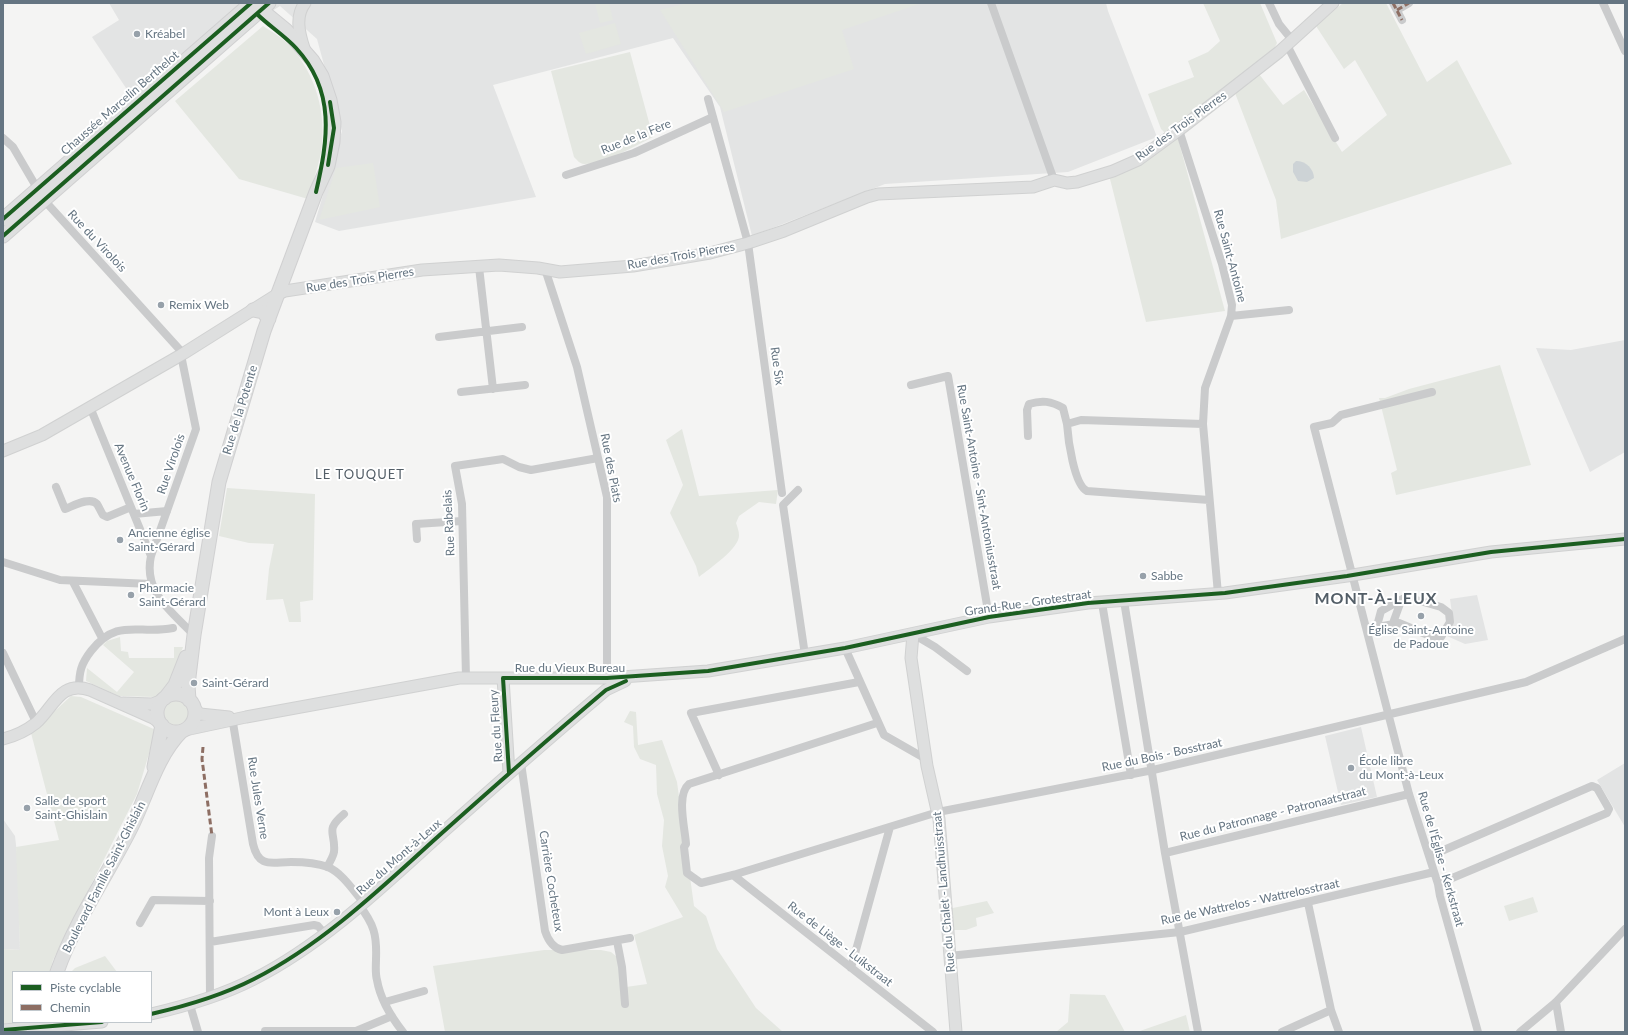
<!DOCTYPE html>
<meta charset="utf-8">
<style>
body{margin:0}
#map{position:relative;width:1628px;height:1035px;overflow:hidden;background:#f4f4f3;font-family:Lato,sans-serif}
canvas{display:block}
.frame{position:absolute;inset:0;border:4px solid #657582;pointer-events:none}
.legend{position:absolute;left:12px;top:971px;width:140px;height:52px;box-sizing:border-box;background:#fff;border:1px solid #c1c8cd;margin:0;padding:5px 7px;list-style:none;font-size:12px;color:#657582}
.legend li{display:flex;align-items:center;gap:8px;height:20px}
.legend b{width:20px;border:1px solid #c1c8cd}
</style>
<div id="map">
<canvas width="1628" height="1035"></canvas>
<div class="frame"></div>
<ul class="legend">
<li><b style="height:5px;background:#1b5e20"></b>Piste cyclable</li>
<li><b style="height:5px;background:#8d6e63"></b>Chemin</li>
</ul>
</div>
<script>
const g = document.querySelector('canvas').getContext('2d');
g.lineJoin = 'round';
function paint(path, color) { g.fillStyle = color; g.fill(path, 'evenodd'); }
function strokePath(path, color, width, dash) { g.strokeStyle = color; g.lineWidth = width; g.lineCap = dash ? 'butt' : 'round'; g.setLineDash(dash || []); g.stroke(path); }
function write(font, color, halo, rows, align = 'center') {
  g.font = font + ' Lato,sans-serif'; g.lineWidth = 4; g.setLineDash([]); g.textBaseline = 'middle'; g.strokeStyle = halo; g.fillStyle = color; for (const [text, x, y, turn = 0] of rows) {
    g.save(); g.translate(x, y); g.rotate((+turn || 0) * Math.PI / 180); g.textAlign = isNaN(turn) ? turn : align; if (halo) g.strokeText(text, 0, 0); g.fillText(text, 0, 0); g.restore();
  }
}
paint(new Path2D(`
 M109,3H1106L1108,11L1157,137L1068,172L885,184L752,236L720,107L673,38L493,85L536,197L339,231L315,222L342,131L317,39L280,6L134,100L92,37L119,20Z
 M1625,340V452L1590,472L1536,348L1571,350Z
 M1477,595L1488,640L1465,644L1447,636L1452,613L1450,599Z
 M1361,727L1377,797L1341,805L1325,736Z
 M1625,763V827L1597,780Z
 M3,819L15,836L18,863L20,950L3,949Z`), '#e3e4e4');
paint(new Path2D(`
 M595,3H609L613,20L600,23Z
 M688,3H922L842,30L854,69L724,112L660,10Z
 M1203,3H1260L1277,43L1274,49L1166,134L1161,129L1148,94L1194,77L1188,61L1208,52L1220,41Z
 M1343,3H1386L1427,82L1457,60L1512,164L1281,239L1276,200L1235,93L1259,74L1283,105L1304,90L1342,152L1387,115L1355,60L1344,69L1316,26Z
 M615,23L621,44L586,54L579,33Z
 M263,26C272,32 283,38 290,46C316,75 327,113 321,152C318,168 312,184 308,199L239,179L175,101Z
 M630,52L653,137C635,146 604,164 584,164C580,164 577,160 574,157L551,71Z
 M1177,135L1225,311L1146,322L1109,175Z
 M373,163L380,207L319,220L336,168Z
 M1500,365L1531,465L1396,495L1391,473L1397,470L1379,398H1385L1409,389Z
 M682,429L699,496L778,490L776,504L759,502L739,516L736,523C737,526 739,531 739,535C740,548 709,569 699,577L696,566L670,513L683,485L666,440Z
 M227,488L315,494L313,600L300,602L301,622H289L283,599L266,600L269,569L274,544L249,543L219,536Z
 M120,637L121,651L128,652L129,658H174V647H183L169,686L155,697L119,696L86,681L87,668L117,692L134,672L103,645L107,641Z
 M71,696L81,697L156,730L137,794L53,960L50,972H13V1022H19L3,1024V949L20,950L16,847L59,840L31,733Z
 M162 713a14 14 0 1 1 28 0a14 14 0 1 1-28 0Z
 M630,711L636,712L638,745L662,740L677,782L694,906L706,916L717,949L756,1008L783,1032H445L433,966L544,950H601L611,952L617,957L626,987L647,984L634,935L683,917L665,887L668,876L662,846L664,820L657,794L656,765L640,759L634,747L633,726L624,722Z
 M1533,897L1538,912L1509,921L1504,906Z
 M987,901L994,913L976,918L977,926L966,930H950L948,909Z
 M105,956L117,972H71L75,968Z
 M1070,994L1105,995L1125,1032H1056L1068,1022Z
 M1186,1015L1190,1032H1137Z`), '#e4e7e1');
paint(new Path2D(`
 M1296,161C1305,160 1314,169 1314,178L1307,182L1298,181L1293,172V164Z`), '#cdd3d6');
const secondary = new Path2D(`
 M304,48C299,33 295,16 305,3
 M3,451L42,435L181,355L278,294L285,291L422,270L499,265L538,268L560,272L633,266L710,253L748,243L784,231L867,197L878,194L1033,187L1054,180L1067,183L1077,182L1113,171L1138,160L1179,130L1279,52L1333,3
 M913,634L911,658L927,766L939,819L956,1032
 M503,678L509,773
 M123,703L152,704L163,700
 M194,708L200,714L229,717
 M185,730L246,717L459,678H607L708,671L845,648L989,617L1088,603L1225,593L1347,576L1491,552L1625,539
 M3,739C15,736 26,731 36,723C54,707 60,680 90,690L153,718L160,723
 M151,1014C186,1006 221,996 254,979C321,945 378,891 433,841C490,790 548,739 606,690L625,681
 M3,1030L102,1022`);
const primary = new Path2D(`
 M3,219L251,3
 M3,236L269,3
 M253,310L263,312L269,319
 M157 713a19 19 0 1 1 38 0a19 19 0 1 1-38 0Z
 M165,698L175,685L186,657
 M189,700L188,685L194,635L219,482L264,331L316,192L328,166L333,142L334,122L330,100L322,76L313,61L286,30L258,7L250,3
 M154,767L162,725
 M57,972C75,921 107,876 131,828C147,796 156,757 182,731
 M45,1032L46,1022`);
strokePath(secondary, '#d0d1d1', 13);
strokePath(primary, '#d0d0d1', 15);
strokePath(new Path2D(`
 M991,3L1054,180
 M1269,3L1279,24L1292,40
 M1393,3L1402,20
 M1603,3L1625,51
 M1397,10L1409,3
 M1287,45L1335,138
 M708,99L748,243L782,493
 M1179,130L1222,264L1232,305L1231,316L1205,388L1203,424L1218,594
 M3,138L13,147L44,200L180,350L196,429L151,556C143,592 171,611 194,635
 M566,175L634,153L713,117
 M479,267L493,389
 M545,269L577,367L607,497V684
 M1231,316L1289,310
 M439,337L522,327
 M911,385L948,376L989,617
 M461,392L525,385
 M1432,392L1341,415L1332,423L1314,427L1409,794L1438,884L1440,896L1478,1032
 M90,407L151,556
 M1203,424L1081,420L1067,424C1068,439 1074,485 1087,491L1209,500
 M1028,436L1027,410L1029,404C1042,400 1051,401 1063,408L1067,424
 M56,487L65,509C73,506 90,496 97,504C99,507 101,512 103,515L107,517L131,507
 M798,490L783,505L805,655
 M134,514L167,511
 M417,539L416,524L462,521
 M3,562L60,580L151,584
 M73,582L102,638
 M1124,601L1165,853L1198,1032
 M1102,603L1131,775
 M1393,623L1401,601
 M1367,629L1399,623L1435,638L1441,637L1450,622L1449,613L1441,607L1406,597L1381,611L1377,626
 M913,634L935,647L967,671
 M845,648L884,735L926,759
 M3,653L36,722
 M466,678L462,504L455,466L503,459L519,467L531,470L598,458
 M79,688C79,672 81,664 91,651C118,617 138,635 173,628
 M232,717L253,844C259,869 272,862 291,862C303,862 317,863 328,867C342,873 353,890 363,902
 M877,723L689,784C676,795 685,828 686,844L684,847L687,873L701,883L733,875L938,812L1153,770L1526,682L1625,639
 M521,763L545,931C548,940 553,948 562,950L630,938
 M719,775L691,713L859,682
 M1165,853L1409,794
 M1430,856L1592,786L1597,788L1609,809L1607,813L1438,884
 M327,867C330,862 333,857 334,852C336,832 324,831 344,814
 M733,875L933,1032
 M1308,903L1331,1010L1339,1032
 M359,905C374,924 377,935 376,959C376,966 375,973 377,980C380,998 392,1018 403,1032
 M140,923L153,900L210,901
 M617,941L622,967L625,1004
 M210,942L314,925L318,926L324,933
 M949,956L1180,932L1434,872
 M851,968L890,827
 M210,998L209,858L212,836
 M385,1002L424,991
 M1556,1002L1561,1032
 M190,1005L198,1032
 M265,1031H356L392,1016
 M1282,1032L1331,1010
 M1520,1032L1556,1002L1625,929`), '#cacbcc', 8);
strokePath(secondary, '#dedfdf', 11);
strokePath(primary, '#dedfdf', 13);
strokePath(new Path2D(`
 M1393,3L1402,20
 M1397,10L1409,3
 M203,747L202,759L212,836`), '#8d6e63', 3, [6, 3]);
strokePath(new Path2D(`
 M257,14C269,26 284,35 296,48C336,91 328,140 316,192
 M328,165L334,128L330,102
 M3,219L251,3
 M3,236L269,3
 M509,773L503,678H607L708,671L845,648L989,617L1088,603L1225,593L1347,576L1491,552L1625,539
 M151,1014C186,1006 221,996 254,979C321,945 378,891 433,841C490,790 548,739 606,690L626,681
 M3,1030L102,1022`), '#1b5e20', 4);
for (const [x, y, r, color] of [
 [137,34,4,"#97a1aa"],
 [161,305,4,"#97a1aa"],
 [120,540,4,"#97a1aa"],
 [1143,576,4,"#97a1aa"],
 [131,595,4,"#97a1aa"],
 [1421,616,4,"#97a1aa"],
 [194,683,4,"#97a1aa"],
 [1351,768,4,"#97a1aa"],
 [27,808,4,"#97a1aa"],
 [337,912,4,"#97a1aa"]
]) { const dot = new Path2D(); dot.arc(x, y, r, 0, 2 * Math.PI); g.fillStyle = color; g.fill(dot); strokePath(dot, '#fff', 1.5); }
write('12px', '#657582', '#fff', [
 ["Kréabel",145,34],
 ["Remix Web",169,305],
 ["Ancienne église",128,533],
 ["Saint-Gérard",128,547],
 ["Sabbe",1151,576],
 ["Pharmacie",139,588],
 ["Saint-Gérard",139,602],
 ["Église Saint-Antoine",1421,630,"center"],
 ["de Padoue",1421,644,"center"],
 ["Saint-Gérard",202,683],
 ["École libre",1359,761],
 ["du Mont-à-Leux",1359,775],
 ["Salle de sport",35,801],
 ["Saint-Ghislain",35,815],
 ["Mont à Leux",329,912,"right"]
], 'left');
write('12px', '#657582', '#fff', [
 ["Chaussée Marcelin Berthelot",120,103,-41],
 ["Rue des Trois Pierres",1181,126,-36],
 ["Rue de la Fère",636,137,-22],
 ["Rue du Virolois",97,241,47],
 ["Rue des Trois Pierres",681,256,-10],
 ["Rue Saint-Antoine",1230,256,75],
 ["Rue des Trois Pierres",360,280,-9],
 ["Rue Six",777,366,82],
 ["Rue de la Potente",240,410,-73],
 ["Rue Virolois",171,464,-71],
 ["Rue des Piats",611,468,79],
 ["Avenue Florin",132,477,67],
 ["Rue Saint-Antoine - Sint-Antoniusstraat",979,487,80],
 ["Rue Rabelais",449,523,-93],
 ["Grand-Rue - Grotestraat",1028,603,-8],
 ["Rue du Vieux Bureau",570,668],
 ["Rue du Fleury",496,726,-94],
 ["Rue du Bois - Bosstraat",1162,755,-12],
 ["Rue Jules Verne",258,798,81],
 ["Rue du Patronnage - Patronaatstraat",1273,814,-14],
 ["Rue du Mont-à-Leux",399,857,-41],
 ["Rue de l'Église - Kerkstraat",1441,859,74],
 ["Boulevard Famille Saint-Ghislain",104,877,-63],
 ["Carrière Cocheteux",551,881,81],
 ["Rue du Chalet - Landhuisstraat",944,892,-95],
 ["Rue de Wattrelos - Wattrelosstraat",1250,902,-12],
 ["Rue de Liège - Luikstraat",840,944,38]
]);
g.letterSpacing = '1px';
write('13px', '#535e67', '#fff', [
 ["LE TOUQUET",360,475]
]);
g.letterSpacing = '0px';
g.letterSpacing = '1px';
write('bold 16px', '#535e67', '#fff', [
 ["MONT-À-LEUX",1376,599]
]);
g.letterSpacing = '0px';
</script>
